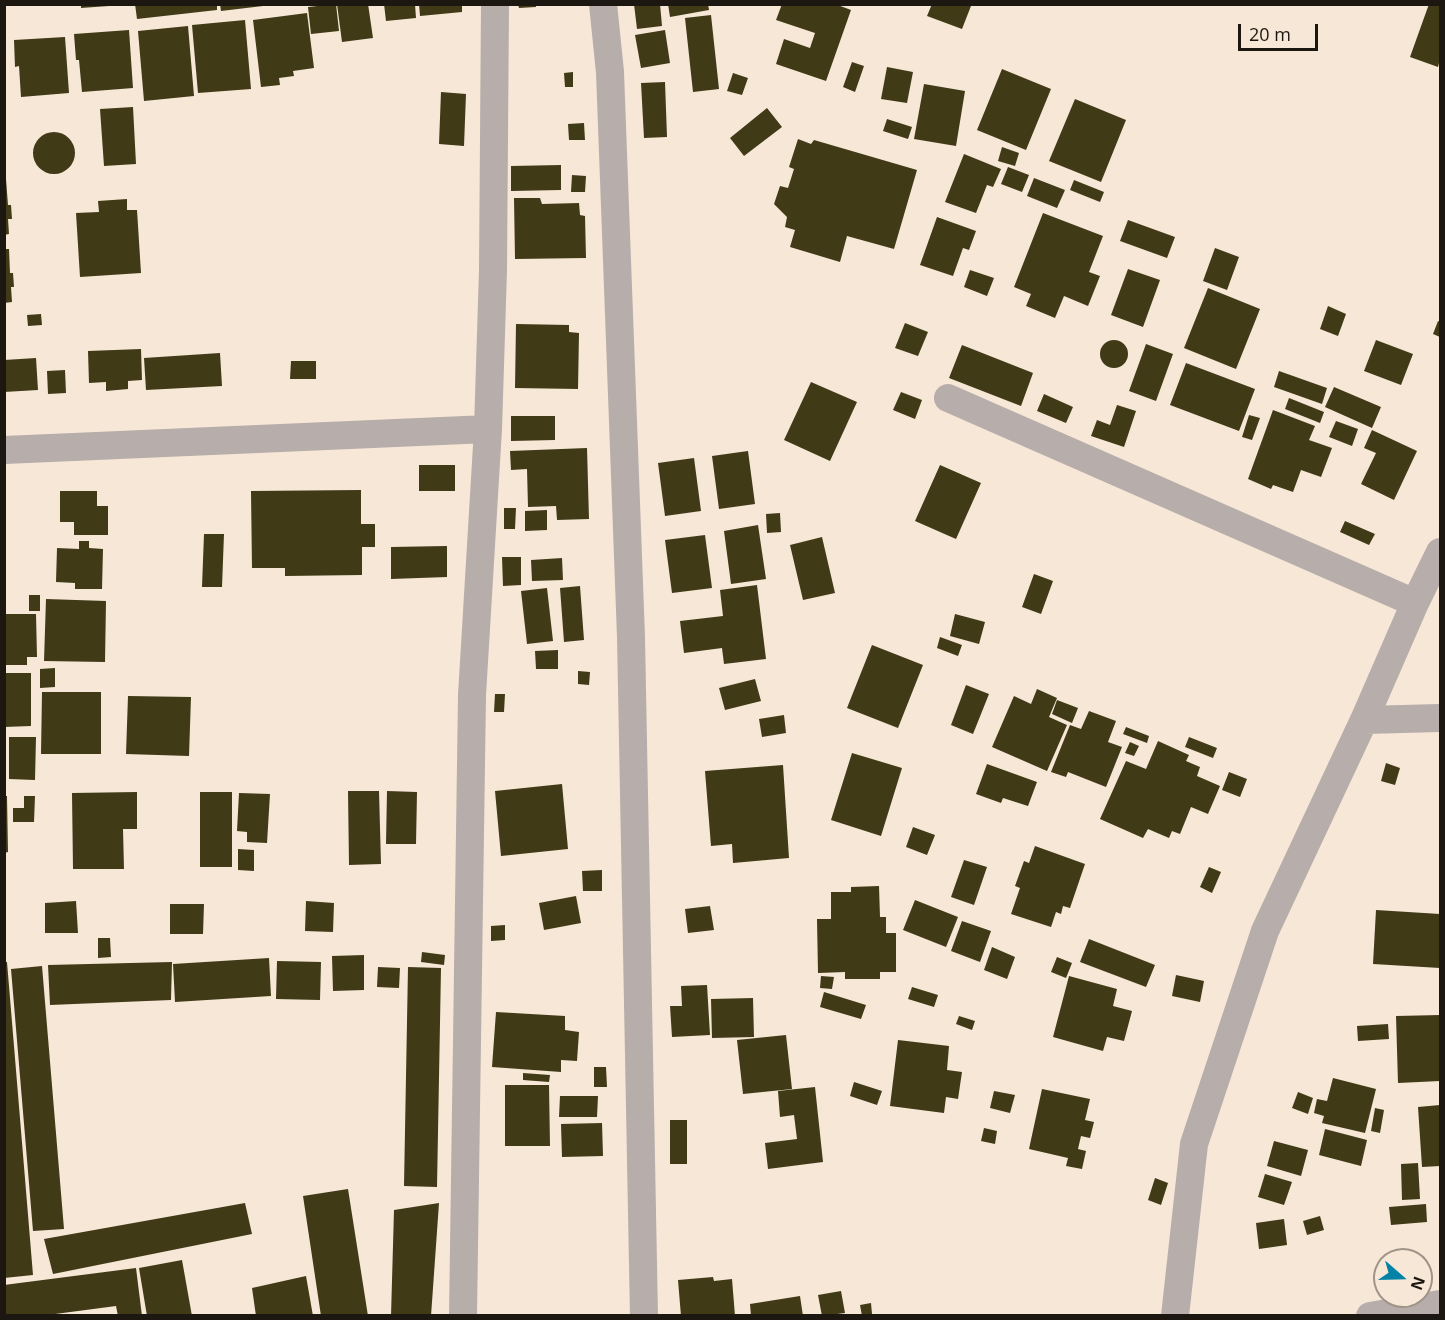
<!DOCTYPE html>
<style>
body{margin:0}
#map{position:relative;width:1445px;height:1320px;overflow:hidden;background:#f7e7d6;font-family:"Open Sans",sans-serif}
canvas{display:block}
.frame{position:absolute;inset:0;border:6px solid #1c1711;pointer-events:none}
.north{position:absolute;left:1373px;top:1248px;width:60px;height:60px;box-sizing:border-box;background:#f7e7d6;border:2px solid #9f9487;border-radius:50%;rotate:110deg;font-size:16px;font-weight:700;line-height:24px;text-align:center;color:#1c1711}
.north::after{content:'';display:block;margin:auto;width:21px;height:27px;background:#0583a7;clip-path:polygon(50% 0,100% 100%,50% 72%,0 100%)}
.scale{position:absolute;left:1238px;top:24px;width:80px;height:27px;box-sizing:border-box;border:3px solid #1c1711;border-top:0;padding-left:8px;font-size:18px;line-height:21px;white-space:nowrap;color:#1c1711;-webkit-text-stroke:4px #f7e7d6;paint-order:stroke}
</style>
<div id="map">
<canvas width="1445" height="1320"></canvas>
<div class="frame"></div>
<div class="north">N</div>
<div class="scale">20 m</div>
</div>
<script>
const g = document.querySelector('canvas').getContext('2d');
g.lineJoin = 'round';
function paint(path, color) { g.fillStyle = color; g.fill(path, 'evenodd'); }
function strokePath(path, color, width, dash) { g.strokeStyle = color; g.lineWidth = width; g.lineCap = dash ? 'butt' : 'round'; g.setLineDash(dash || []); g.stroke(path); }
paint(new Path2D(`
 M81,4H109V6L81,8Z
 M135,4H217V10L137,19Z
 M220,4H263V6L221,11Z
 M336,4L339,31L311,34L308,7Z
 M337,4H368L373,38L342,42Z
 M384,4H415L416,18L386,21Z
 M419,4H462V12L420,16Z
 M518,4H536V7L519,8Z
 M634,4H660L662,26L637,29Z
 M668,4H708L709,10L670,17Z
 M782,4H835L851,10L826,81L776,64L784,39L810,48L815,33L776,20Z
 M932,4H966L971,6L962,29L927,16Z
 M1429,4H1440V59L1438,67L1410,57Z
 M307,13L314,68L293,71L294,76L279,78L280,85L261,87L253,20Z
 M711,15L719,89L693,92L685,18Z
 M245,20L251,89L198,93L192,25Z
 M188,26L194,96L144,101L138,31Z
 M129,30L133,88L82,92L79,60H76L74,34Z
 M665,30L670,63L641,68L635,35Z
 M65,37L69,93L21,97L19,66L15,67L14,40Z
 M852,62L864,66L855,92L843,87Z
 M887,67L913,72L907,103L881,99Z
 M1002,69L1051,89L1026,150L977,130Z
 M573,72V87H565L564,73Z
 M733,73L748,78L742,95L727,91Z
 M665,82L667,137L644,138L641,83Z
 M924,84L965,91L956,146L914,139Z
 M441,92L466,94L464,146L439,144Z
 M1075,99L1126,120L1101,182L1049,161Z
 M133,107L136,164L104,166L100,109Z
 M767,108L782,127L744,156L730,138Z
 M887,119L912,127L908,139L883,131Z
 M584,123L585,140H569L568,124Z
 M33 153a21 21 0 1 1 42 0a21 21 0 1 1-42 0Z
 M798,139L811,144L814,140L917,170L894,249L847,236L840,262L790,247L795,230L785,227L787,217L774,204L780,186L788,188L794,169L789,167Z
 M1002,147L1019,153L1015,166L998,161Z
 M964,154L1001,169L993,187L987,185L976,213L945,202Z
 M561,165V190L511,191V166Z
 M1008,167L1029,175L1022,192L1001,184Z
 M572,175L586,176L585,192H571Z
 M1034,178L1065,190L1057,208L1027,196Z
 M4,179H6L8,205H11L12,219H8L9,234L4,235Z
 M1074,180L1104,192L1100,202L1070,190Z
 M514,198H540L542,204L579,203L580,215L585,216L586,258L515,259Z
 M127,199V210H137L141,273L80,277L76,213L99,212L98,201Z
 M1043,213L1103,236L1089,272L1100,276L1088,306L1064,296L1055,318L1026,306L1031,294L1014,287Z
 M937,217L976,231L969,250L963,248L953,276L920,265Z
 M1128,220L1175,237L1167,258L1120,241Z
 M1215,248L1239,257L1227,290L1203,281Z
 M4,249H9L10,273H13L14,287H11L12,302L4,303Z
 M1128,269L1160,280L1143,327L1111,315Z
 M970,270L994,278L987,296L964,287Z
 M1208,288L1260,309L1236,369L1184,348Z
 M1328,306L1346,314L1338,336L1320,329Z
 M41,314L42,325L28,326L27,315Z
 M1438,321L1440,322V337L1433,334Z
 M905,323L928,332L918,356L895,348Z
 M516,324L569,325V332L579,333L578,389L515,388Z
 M1376,340L1413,354L1401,385L1364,371Z
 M1100 354a14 14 0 1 1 28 0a14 14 0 1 1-28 0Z
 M1146,344L1173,354L1156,401L1129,391Z
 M962,345L1033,373L1021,406L949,378Z
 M141,349L142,380L128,381V389L106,391V382L89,383L88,351Z
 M220,353L222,386L146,390L144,358Z
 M36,358L38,390L4,392V360Z
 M291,361H316V379H290Z
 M1186,363L1255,389L1239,431L1170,405Z
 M65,370L66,393L48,394L47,371Z
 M1279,371L1327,388L1322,404L1274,387Z
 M811,382L857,402L830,461L784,440Z
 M1334,387L1381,407L1372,428L1325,407Z
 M901,392L922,400L915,419L893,410Z
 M1044,394L1073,407L1066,423L1037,411Z
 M1289,398L1324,412L1320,423L1285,409Z
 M1117,405L1136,411L1124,447L1091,436L1097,420L1110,425Z
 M1273,410L1315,426L1309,440L1332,448L1321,477L1301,470L1293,492L1273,485L1271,489L1248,479Z
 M1249,415L1260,418L1252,440L1242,437Z
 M511,416H555V440L511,441Z
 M1336,421L1358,429L1352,446L1329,437Z
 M1372,430L1417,451L1394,500L1361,484L1376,453L1364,448Z
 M587,448L589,519L557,520L556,506L528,507L527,469L511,470L510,451Z
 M748,451L755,504L719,509L712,456Z
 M694,458L701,511L665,516L658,463Z
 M419,465H455V491H419Z
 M940,465L981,483L956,539L915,521Z
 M361,490V524H375V547H362V575L285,576V568H252L251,491Z
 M60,491H97V506H108V535H74V522H60Z
 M504,508H516L515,529H504Z
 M547,510V530L525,531V511Z
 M780,513L781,532L767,533L766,514Z
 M1345,521L1375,534L1369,545L1340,532Z
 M758,525L766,579L731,584L724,531Z
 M204,534H224L222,587H202Z
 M705,535L712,588L672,593L665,540Z
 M822,537L835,593L803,600L790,545Z
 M79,541H89V548L103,549L102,589H75V583L56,582L57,548L79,549Z
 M447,546V577L391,579V547Z
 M502,557H521V585L503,586Z
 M562,558L563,580L532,581L531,560Z
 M1034,574L1053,581L1041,614L1022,607Z
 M757,585L766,659L724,664L722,648L684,653L680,621L723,616L720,590Z
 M580,586L584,640L564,642L560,588Z
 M547,588L553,641L527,644L521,591Z
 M29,595H40V611H29Z
 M46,599L106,601L105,662L44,661Z
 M4,614H36L37,657H27V665H4Z
 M955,614L985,622L979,644L950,636Z
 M940,637L962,645L958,656L937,648Z
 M872,645L923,665L898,728L847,708Z
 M558,650V669H536L535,651Z
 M55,668V687L40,688V669Z
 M578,671L590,672L589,685L578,684Z
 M4,673H31V726L4,727Z
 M755,679L761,701L725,710L719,688Z
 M966,685L989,694L973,734L951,725Z
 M1037,689L1057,698L1049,717L1067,725L1047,771L992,747L1014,696L1031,704Z
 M42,692H101V754H41Z
 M495,694H505L504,712H494Z
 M128,696L191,697L189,756L126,754Z
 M1057,700L1078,708L1072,723L1052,714Z
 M1089,711L1116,721L1108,742L1122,747L1106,787L1068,772L1066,777L1051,772L1070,725L1081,729Z
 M784,715L786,733L762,737L759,719Z
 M1126,727L1149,736L1147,743L1123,734Z
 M9,737H36L35,780L9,779Z
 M1189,737L1217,748L1213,758L1185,747Z
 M1158,741L1189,755L1186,761L1200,767L1197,776L1220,786L1208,814L1191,807L1180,834L1172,831L1169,838L1148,829L1143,838L1100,819L1126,761L1146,769Z
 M1130,742L1139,746L1134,756L1125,753Z
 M852,753L902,768L881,836L831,820Z
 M1386,763L1400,768L1395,785L1381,781Z
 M987,764L1037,782L1028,806L1003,798L1001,803L976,794Z
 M783,765L789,858L733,863L732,844L711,846L705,771Z
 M1229,772L1247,779L1240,797L1222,790Z
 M562,784L568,849L501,856L495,791Z
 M348,791H379L381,864L349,865Z
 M387,791L417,792L416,844H386Z
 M137,792V829H123L124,869H73L72,793Z
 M200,792H232V867H200Z
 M239,793L270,794L267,843L247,842V832L237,831Z
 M4,796H7L8,852L4,853Z
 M24,796H35L34,822H13V808H24Z
 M913,827L935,835L927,855L906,847Z
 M1035,846L1085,864L1070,908L1063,906L1061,914L1056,912L1051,927L1011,914L1020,888L1015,886L1024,861L1029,863Z
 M238,849L254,850V871L238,870Z
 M964,860L987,867L974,905L951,897Z
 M1209,867L1221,872L1212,893L1200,887Z
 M602,870V891H583L582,871Z
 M879,886L880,917H886V933H896V972H880V979H845V972L818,973L817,919H831V892H851V887Z
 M576,896L581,923L544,930L539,903Z
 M915,900L958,917L946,947L903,930Z
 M76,901L78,933H45V903Z
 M306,901L334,903L333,932L305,931Z
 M170,904H204L203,934H170Z
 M710,906L714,930L688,933L685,909Z
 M1376,910L1440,914V968L1373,964Z
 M962,921L991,931L980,962L951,951Z
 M505,925V940L491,941V926Z
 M98,938H110L111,957L98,958Z
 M1089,939L1155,965L1146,987L1080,962Z
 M992,947L1015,957L1007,979L984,970Z
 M422,952L445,955L444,965L421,962Z
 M364,955V990L333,991L332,956Z
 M1057,957L1072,963L1066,978L1051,972Z
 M269,958L271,996L175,1002L173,964Z
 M277,961L321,962L320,1000L276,999Z
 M4,962H7L33,1275L4,1278Z
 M172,962L171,1000L50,1005L48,965Z
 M42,966L64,1229L33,1231L11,969Z
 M378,967L400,968L399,988L377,987Z
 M408,967L441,968L437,1187L404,1186Z
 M1176,975L1204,981L1200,1002L1172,996Z
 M821,976L834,977L832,989L820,988Z
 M1069,976L1117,989L1113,1006L1132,1011L1124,1041L1107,1037L1103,1051L1053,1037Z
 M707,985L710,1035L672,1037L670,1006H682L681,986Z
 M912,987L938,995L934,1007L908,999Z
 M824,992L866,1005L861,1019L820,1007Z
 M753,998L754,1037L712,1038L711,999Z
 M496,1012L565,1016V1030L579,1032L577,1061L561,1060V1072L492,1067Z
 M1440,1015V1081L1398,1083L1396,1016Z
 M959,1016L975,1021L972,1030L956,1024Z
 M1388,1024L1389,1039L1358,1041L1357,1026Z
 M786,1035L792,1089L743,1094L737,1040Z
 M898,1040L949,1046L947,1070L962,1072L958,1099L946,1097L944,1113L890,1106Z
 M594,1067H606L607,1087H594Z
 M523,1073L550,1075L549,1082L523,1080Z
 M1333,1078L1376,1089L1365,1133L1322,1123L1324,1116L1314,1113L1317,1099L1327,1101Z
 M854,1082L882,1091L877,1105L850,1096Z
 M505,1085H549L550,1146H505Z
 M815,1087L823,1162L768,1169L765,1143L797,1139L794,1115L780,1117L778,1091Z
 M1042,1089L1090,1099L1085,1120L1094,1122L1090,1138L1081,1136L1078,1149L1086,1151L1082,1169L1066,1166L1068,1158L1029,1149Z
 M994,1091L1015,1095L1010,1113L990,1108Z
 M1298,1092L1313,1098L1308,1114L1292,1108Z
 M560,1096H598L597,1117H559Z
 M1440,1105V1166L1422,1167L1418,1107Z
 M1375,1108L1384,1110L1380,1133L1371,1131Z
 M670,1120H687V1164H670Z
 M602,1123L603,1156L562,1157L561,1124Z
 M984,1128L997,1131L995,1144L981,1141Z
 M1325,1129L1367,1140L1361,1166L1319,1155Z
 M1274,1141L1308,1150L1301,1176L1267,1166Z
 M1418,1163L1420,1199L1402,1200L1401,1164Z
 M1265,1174L1292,1182L1284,1205L1258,1197Z
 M1155,1178L1168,1183L1161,1205L1148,1200Z
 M348,1189L368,1316H321L303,1196Z
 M245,1203L252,1234L53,1274L44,1239Z
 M439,1203L431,1316H391L394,1210Z
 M1426,1204L1427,1222L1391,1225L1389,1207Z
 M1320,1216L1324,1230L1307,1235L1303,1221Z
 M1284,1219L1287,1245L1259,1249L1256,1223Z
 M182,1260L192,1316H147L139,1268Z
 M136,1268L142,1316H118L116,1306L40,1316H4V1285Z
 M306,1276L313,1316H256L252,1288Z
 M713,1277L714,1281L732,1279L735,1316H681L678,1280Z
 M841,1291L845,1313L822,1316L818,1295Z
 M800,1296L803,1316H751L750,1304Z
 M871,1303L872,1314L862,1316L860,1305Z`), '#403a17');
strokePath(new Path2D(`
 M603,4L610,72L631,637L644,1316
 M948,398L1415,603
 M4,450L488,429
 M1364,720L1440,718
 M463,1316L472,695L488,429L493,270L495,4
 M1175,1316L1194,1144L1265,931L1364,720L1415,603L1440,552
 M1370,1316L1440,1304`), '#b7adaa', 28);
</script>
